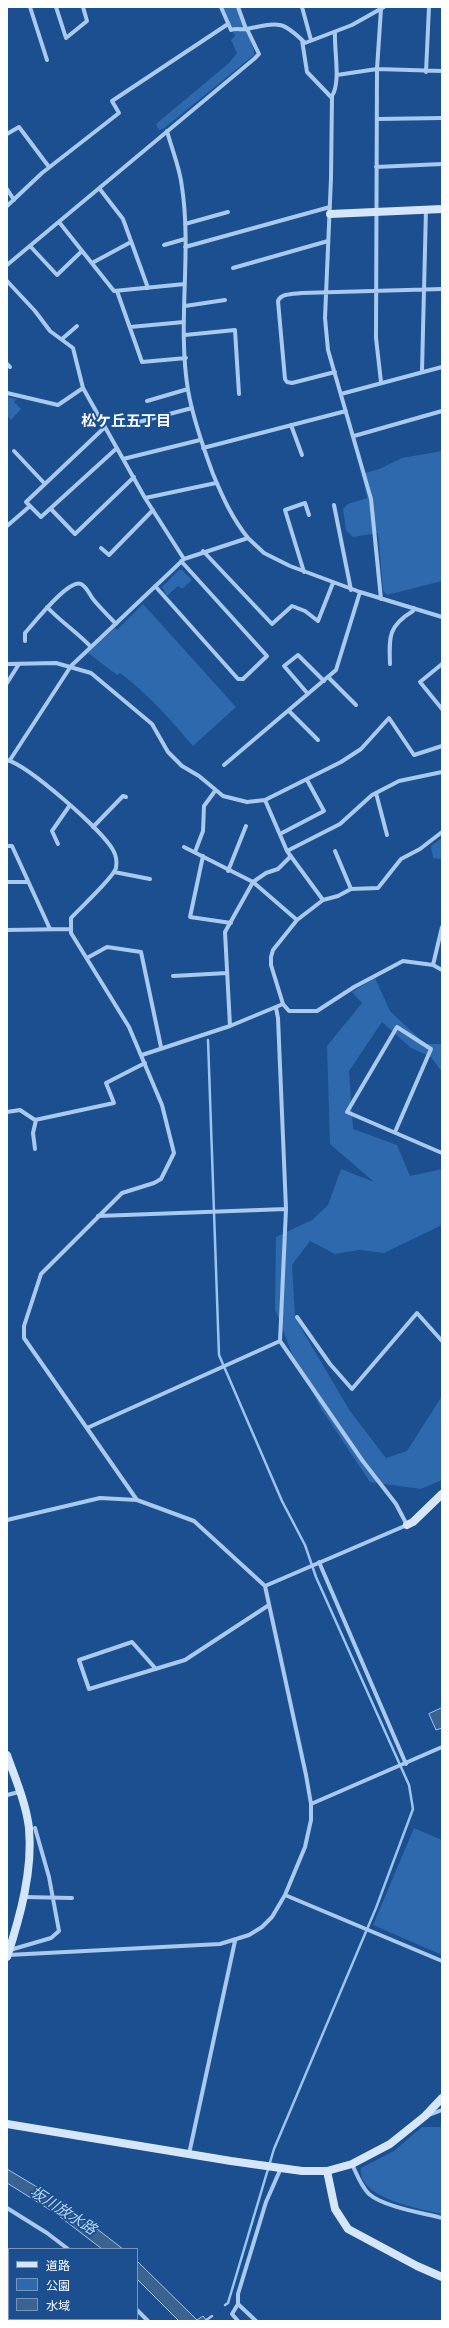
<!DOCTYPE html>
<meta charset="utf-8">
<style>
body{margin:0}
#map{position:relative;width:449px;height:2328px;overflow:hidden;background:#1b4f8f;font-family:Quicksand,"Noto Sans JP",sans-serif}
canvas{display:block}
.frame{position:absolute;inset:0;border:8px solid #fff;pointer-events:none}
.legend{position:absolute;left:8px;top:2248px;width:130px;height:72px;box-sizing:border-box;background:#1b4f8f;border:1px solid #7695bc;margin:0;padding:5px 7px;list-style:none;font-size:12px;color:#fff}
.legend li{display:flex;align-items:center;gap:8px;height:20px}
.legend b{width:20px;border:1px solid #7695bc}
</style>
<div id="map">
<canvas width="449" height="2328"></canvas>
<div class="frame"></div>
<ul class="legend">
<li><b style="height:5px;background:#d6e6fa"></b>道路</li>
<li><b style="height:11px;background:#2e69ad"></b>公園</li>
<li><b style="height:11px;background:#3c6290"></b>水域</li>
</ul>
</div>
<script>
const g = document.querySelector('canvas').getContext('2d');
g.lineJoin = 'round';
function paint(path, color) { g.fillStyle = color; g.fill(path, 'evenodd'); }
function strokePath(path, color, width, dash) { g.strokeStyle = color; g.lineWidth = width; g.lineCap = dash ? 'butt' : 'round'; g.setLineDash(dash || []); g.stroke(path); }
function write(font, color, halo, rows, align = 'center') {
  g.font = font + ' Quicksand,"Noto Sans JP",sans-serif'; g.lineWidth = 3.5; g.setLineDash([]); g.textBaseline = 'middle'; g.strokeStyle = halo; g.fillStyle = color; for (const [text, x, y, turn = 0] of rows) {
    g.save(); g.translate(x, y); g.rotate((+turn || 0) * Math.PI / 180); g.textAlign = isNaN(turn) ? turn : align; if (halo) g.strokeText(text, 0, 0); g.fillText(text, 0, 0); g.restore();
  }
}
paint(new Path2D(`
 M223,7H236C240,16 256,47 254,55L163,129L159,130L156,124L229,63L237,53L231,40L235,36Z
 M7,397L17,399L14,402L21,409L11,420L7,416Z
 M442,451V581L387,595L383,590L378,533L353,537L346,530L343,509L348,504L367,498L362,474L379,469L402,458Z
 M179,570H182L192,580L182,589L178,586L167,596L162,587Z
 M143,604L236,707L193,746C170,719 148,694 120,673L117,675L88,653L115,628L117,630Z
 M442,838V859L433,858L431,846Z
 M375,978L390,1011L425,1044H442V1072L431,1057L411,1048L382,1022L349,1071L353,1129L397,1145L410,1176L442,1169V1225L384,1253L359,1250L335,1254L310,1241L292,1265L295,1318L350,1411L386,1458L407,1451L442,1396V1480L421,1489L370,1482L322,1410L293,1356L275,1309L276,1237L312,1220L328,1205L341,1169L374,1182L330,1144L327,1046L362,1003L352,992Z
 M414,1828L442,1840V1955L373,1925Z
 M422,2127H442V2214C421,2209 356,2198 361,2168L394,2151Z`), '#2e69ad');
const water = new Path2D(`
 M442,1708V1728L436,1730L429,1714Z
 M7,2169L62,2202L123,2249H102L55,2213L7,2183Z
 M137,2261L197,2320L203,2316L207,2321H179L137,2279Z`);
paint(water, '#3c6290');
strokePath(water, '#9cc4f0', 1);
strokePath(new Path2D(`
 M208,1040L219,1355L282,1501L305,1545L316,1577L409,1785L413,1809L376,1908L274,2149L228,2303L225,2305
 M205,2321L212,2316`), '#9cc4f0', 2.5);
strokePath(new Path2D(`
 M30,7L47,60
 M56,7L66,38L87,21L83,7
 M221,7L231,30C236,28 241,30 246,29C278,23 281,19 305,43L352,25L384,7
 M238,7L246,29
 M302,7L311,40
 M381,9L377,69L376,338L381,382
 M335,32C334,51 341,82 332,96L331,178L325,318L328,350L371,499L381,599
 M302,40L307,72L332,98
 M426,72L429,7
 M337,75L377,69L442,71
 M377,119L442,118
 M167,131C172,150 180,168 182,187C192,254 177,323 188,390C193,419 203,447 213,474C223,498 232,518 248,538
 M7,134L19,127L49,167
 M376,167L442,164
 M99,188L123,219L148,288
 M7,189L14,200
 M7,206L42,173L119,113L112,101L228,24
 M59,222L114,291L185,284
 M185,224L228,212
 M164,245L185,239
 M30,246L57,275L82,251
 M185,247L330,207
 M92,263L131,242
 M7,265L254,59L259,54L247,29
 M233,268L328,241
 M7,281L35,311L50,331L73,348L83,388
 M117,291L142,362L186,358
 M185,306L225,300
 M130,327L184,322
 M185,335L235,330L239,394
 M62,339L77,326
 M7,364L10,367
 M422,371L426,209
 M335,372L292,383L287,382L285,379L278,301C281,293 294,294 302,293L442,289
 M7,393L58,405L83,388L145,498L184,559
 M341,394L442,367
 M147,401L188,389
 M139,422L192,408
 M291,425L302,455
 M105,427L26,502L41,517L117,448
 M354,436L442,411
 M203,448L346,411
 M14,451L45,484
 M123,459L200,440
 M145,498L216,483
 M334,505L351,590
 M51,509L75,534L134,477
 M7,526L30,506
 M101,548L109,555L153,510
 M203,551L272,624L292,606L305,611L318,621L333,583
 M304,572L285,510L305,503L309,515
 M155,586L238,679H243L267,656L181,561
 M47,607C61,622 77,632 91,647
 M25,641V633C33,624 69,578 81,584C87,587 89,594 93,599C100,608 109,616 116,624
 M7,664L56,663L91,673L152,724L168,752L182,766L199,776L223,796L247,802L265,800L341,762L361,749L389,718L414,755L442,746
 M390,664C389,637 388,626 413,611L414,608
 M442,664L420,682L442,709
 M328,677L356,705
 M7,683L19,664
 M308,694L284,666L298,655L324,681
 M289,711L318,740
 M7,760C29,766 102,830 113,850C116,855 117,862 116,868C114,877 80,908 71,918V933L129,1027L162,1105L174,1153L161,1179L154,1183L122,1193L41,1274L24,1326V1338L137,1500L194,1521L265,1586L306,1775L311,1804V1820L305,1847L285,1895L272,1917L262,1927L249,1935L220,1944L8,1955
 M10,760L71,666L184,559L248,538L264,553L290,566L360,592L442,617
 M224,765L336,670L360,592
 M376,793L387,835
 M265,800L287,851L323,900
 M93,827L123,796L126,797
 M280,834L324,811L307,780
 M58,844L52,831L70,805
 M7,846H12L50,929
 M184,847L253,882L297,920
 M287,851L340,824L372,795L399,781L442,772
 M335,851L351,889
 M195,852L203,831L204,806L215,791
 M203,856L190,917L231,923
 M228,871L246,826
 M114,872L150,879
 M7,882H28
 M7,930L70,929
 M87,958L107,947L141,952L161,1047
 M433,965L442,927
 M173,976L227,973
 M283,1004L271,965V957L273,950L297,920L323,900L338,896L351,889L378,888L401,859L420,849L442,832
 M230,1026L225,932L253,882L266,873L278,869L291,856
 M142,1055L230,1026L283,1004L289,1011H317L354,987L403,961L433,965L442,970
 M7,1112L20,1110L35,1120L114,1103L106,1083L145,1063
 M395,1132L431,1049L397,1027L347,1112L442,1153
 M35,1149L33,1133L36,1120
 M98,1216L286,1209
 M297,1317L330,1364L352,1389L417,1313L442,1341
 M87,1428L280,1341L286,1209L278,1018L276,1008
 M7,1520L100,1498L137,1500
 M319,1562L406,1764
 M265,1586L407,1525L396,1504L362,1460L280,1341
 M156,1669L132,1642L79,1660L89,1689L185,1660L269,1605
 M7,1795L19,1792
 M311,1804L442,1747
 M285,1895L442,1961
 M24,1897L72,1898
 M10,1950L51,1938L59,1931L49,1877L35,1828
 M429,2115L442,2110
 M189,2154L235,1941
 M352,2164C357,2175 361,2186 369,2194C384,2207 423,2213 442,2218
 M7,2208L47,2233L68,2249
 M238,2304L256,2321
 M137,2310L148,2321
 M238,2321L232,2314L238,2304V2294L266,2202L281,2168`), '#a9c9ee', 4);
strokePath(new Path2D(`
 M330,214L442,209
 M407,1525L413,1522L442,1494
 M7,1755C15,1778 26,1803 29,1828C33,1871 20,1917 7,1957
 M7,2124L231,2161L302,2171H327L352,2164L390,2144L425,2116L442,2098
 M327,2171L335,2209L348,2229L417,2266L442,2277`), '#d6e6fa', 8);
write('bold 15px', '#fff', '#1b4f8f', [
 ["松ケ丘五丁目",126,421]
]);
write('italic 15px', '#b5d3f5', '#1b4f8f', [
 ["坂川放水路",63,2211,33]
]);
</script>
